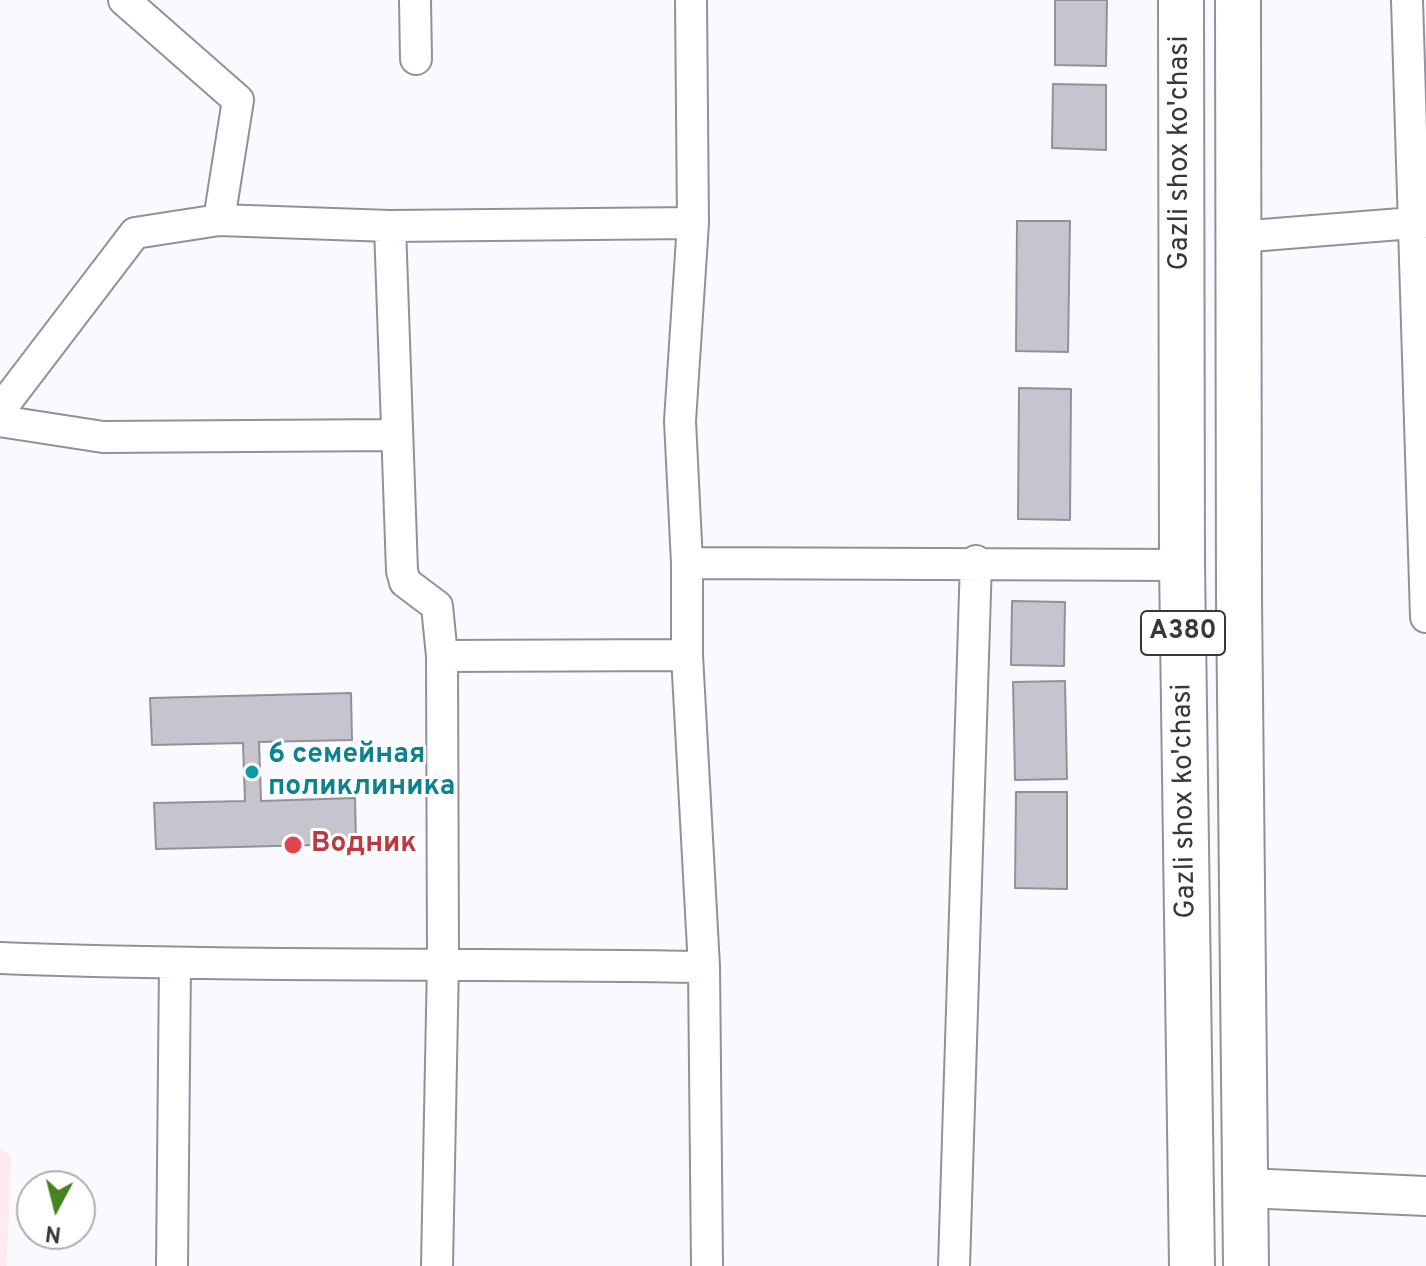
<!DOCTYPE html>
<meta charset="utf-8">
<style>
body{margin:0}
#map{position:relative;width:1426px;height:1266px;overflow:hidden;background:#fafafe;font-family:Overpass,sans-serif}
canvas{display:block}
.north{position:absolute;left:16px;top:1170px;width:80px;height:80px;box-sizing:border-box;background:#fff;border:2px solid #afafb1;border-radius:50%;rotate:187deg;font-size:22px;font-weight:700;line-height:32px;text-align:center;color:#38383c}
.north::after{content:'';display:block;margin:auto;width:28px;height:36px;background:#478320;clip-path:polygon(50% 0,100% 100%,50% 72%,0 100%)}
</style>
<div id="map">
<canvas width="1426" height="1266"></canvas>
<div class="north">N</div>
</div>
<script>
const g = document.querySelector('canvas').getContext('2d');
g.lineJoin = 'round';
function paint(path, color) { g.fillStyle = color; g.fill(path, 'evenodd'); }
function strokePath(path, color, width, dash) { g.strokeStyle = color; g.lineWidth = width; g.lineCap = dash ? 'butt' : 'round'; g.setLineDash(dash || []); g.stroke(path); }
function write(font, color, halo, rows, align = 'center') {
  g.font = font + ' Overpass,sans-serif'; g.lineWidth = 6; g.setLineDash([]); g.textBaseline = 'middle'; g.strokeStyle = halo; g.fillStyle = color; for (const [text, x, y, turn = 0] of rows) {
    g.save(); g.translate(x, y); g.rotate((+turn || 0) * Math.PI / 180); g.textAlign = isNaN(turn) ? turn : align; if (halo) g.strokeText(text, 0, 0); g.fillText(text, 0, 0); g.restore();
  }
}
paint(new Path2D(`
 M0,1147L11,1156L7,1266H0Z`), '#ffeaf1');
const building = new Path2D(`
 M1055,0H1107L1106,66L1055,65Z
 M1053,84L1106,85V150L1052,148Z
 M1017,221H1070L1068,352L1016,351Z
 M1019,388L1071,389L1070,520L1018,519Z
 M1012,601L1065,602L1064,666L1011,665Z
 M1065,681L1067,779L1015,780L1013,682Z
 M351,693L352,740L259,742L261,801L355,798L356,844L156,849L154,803L245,801L243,743L152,745L150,698Z
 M1016,792H1067V889L1015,888Z`);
paint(building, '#c7c4cd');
strokePath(building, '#929099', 2);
const minor = new Path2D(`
 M124,0L238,100L219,220L390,226L693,223
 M415,0L416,59
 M691,0L693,223L680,421L687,563V655L704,967L707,1266
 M1407,0L1426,617
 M390,226L402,571L405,582L437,606L442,656L443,962L437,1266
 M1238,237L1426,222
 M0,410L135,233L219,220
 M0,421L103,437L395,435
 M687,563L1182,565
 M442,656L687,655
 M0,958C235,967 470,963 704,967
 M172,1266L175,964
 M954,1266L976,561`);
const tertiary = new Path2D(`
 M1246,1188L1426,1196`);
const trunk = new Path2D(`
 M1181,0L1182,565L1192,1266
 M1238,0L1239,599L1246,1266`);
strokePath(minor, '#91919a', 34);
strokePath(tertiary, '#91919a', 42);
strokePath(trunk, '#91919a', 48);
strokePath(minor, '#fff', 30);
strokePath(tertiary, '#fff', 38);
strokePath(trunk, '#fff', 44);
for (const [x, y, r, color] of [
 [252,772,8,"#0f9aa8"],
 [293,845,10,"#e0444e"]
]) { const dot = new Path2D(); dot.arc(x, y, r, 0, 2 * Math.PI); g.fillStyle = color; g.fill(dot); strokePath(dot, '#fff', 3); }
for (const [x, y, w] of [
 [1183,633,84]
]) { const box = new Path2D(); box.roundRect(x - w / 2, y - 22, w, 44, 6); g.fillStyle = '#fff'; g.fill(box); strokePath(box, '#38383c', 2); }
write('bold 26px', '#38383c', null, [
 ["A380",1183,633]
]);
write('28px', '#38383c', '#fff', [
 ["Gazli shox ko'chasi",1181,153,-90],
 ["Gazli shox ko'chasi",1186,801,-91]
]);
write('bold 28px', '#0d838f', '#fff', [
 ["6 семейная",268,756],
 ["поликлиника",268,788]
], 'left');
write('bold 28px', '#be3a42', '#fff', [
 ["Водник",311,845]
], 'left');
</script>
